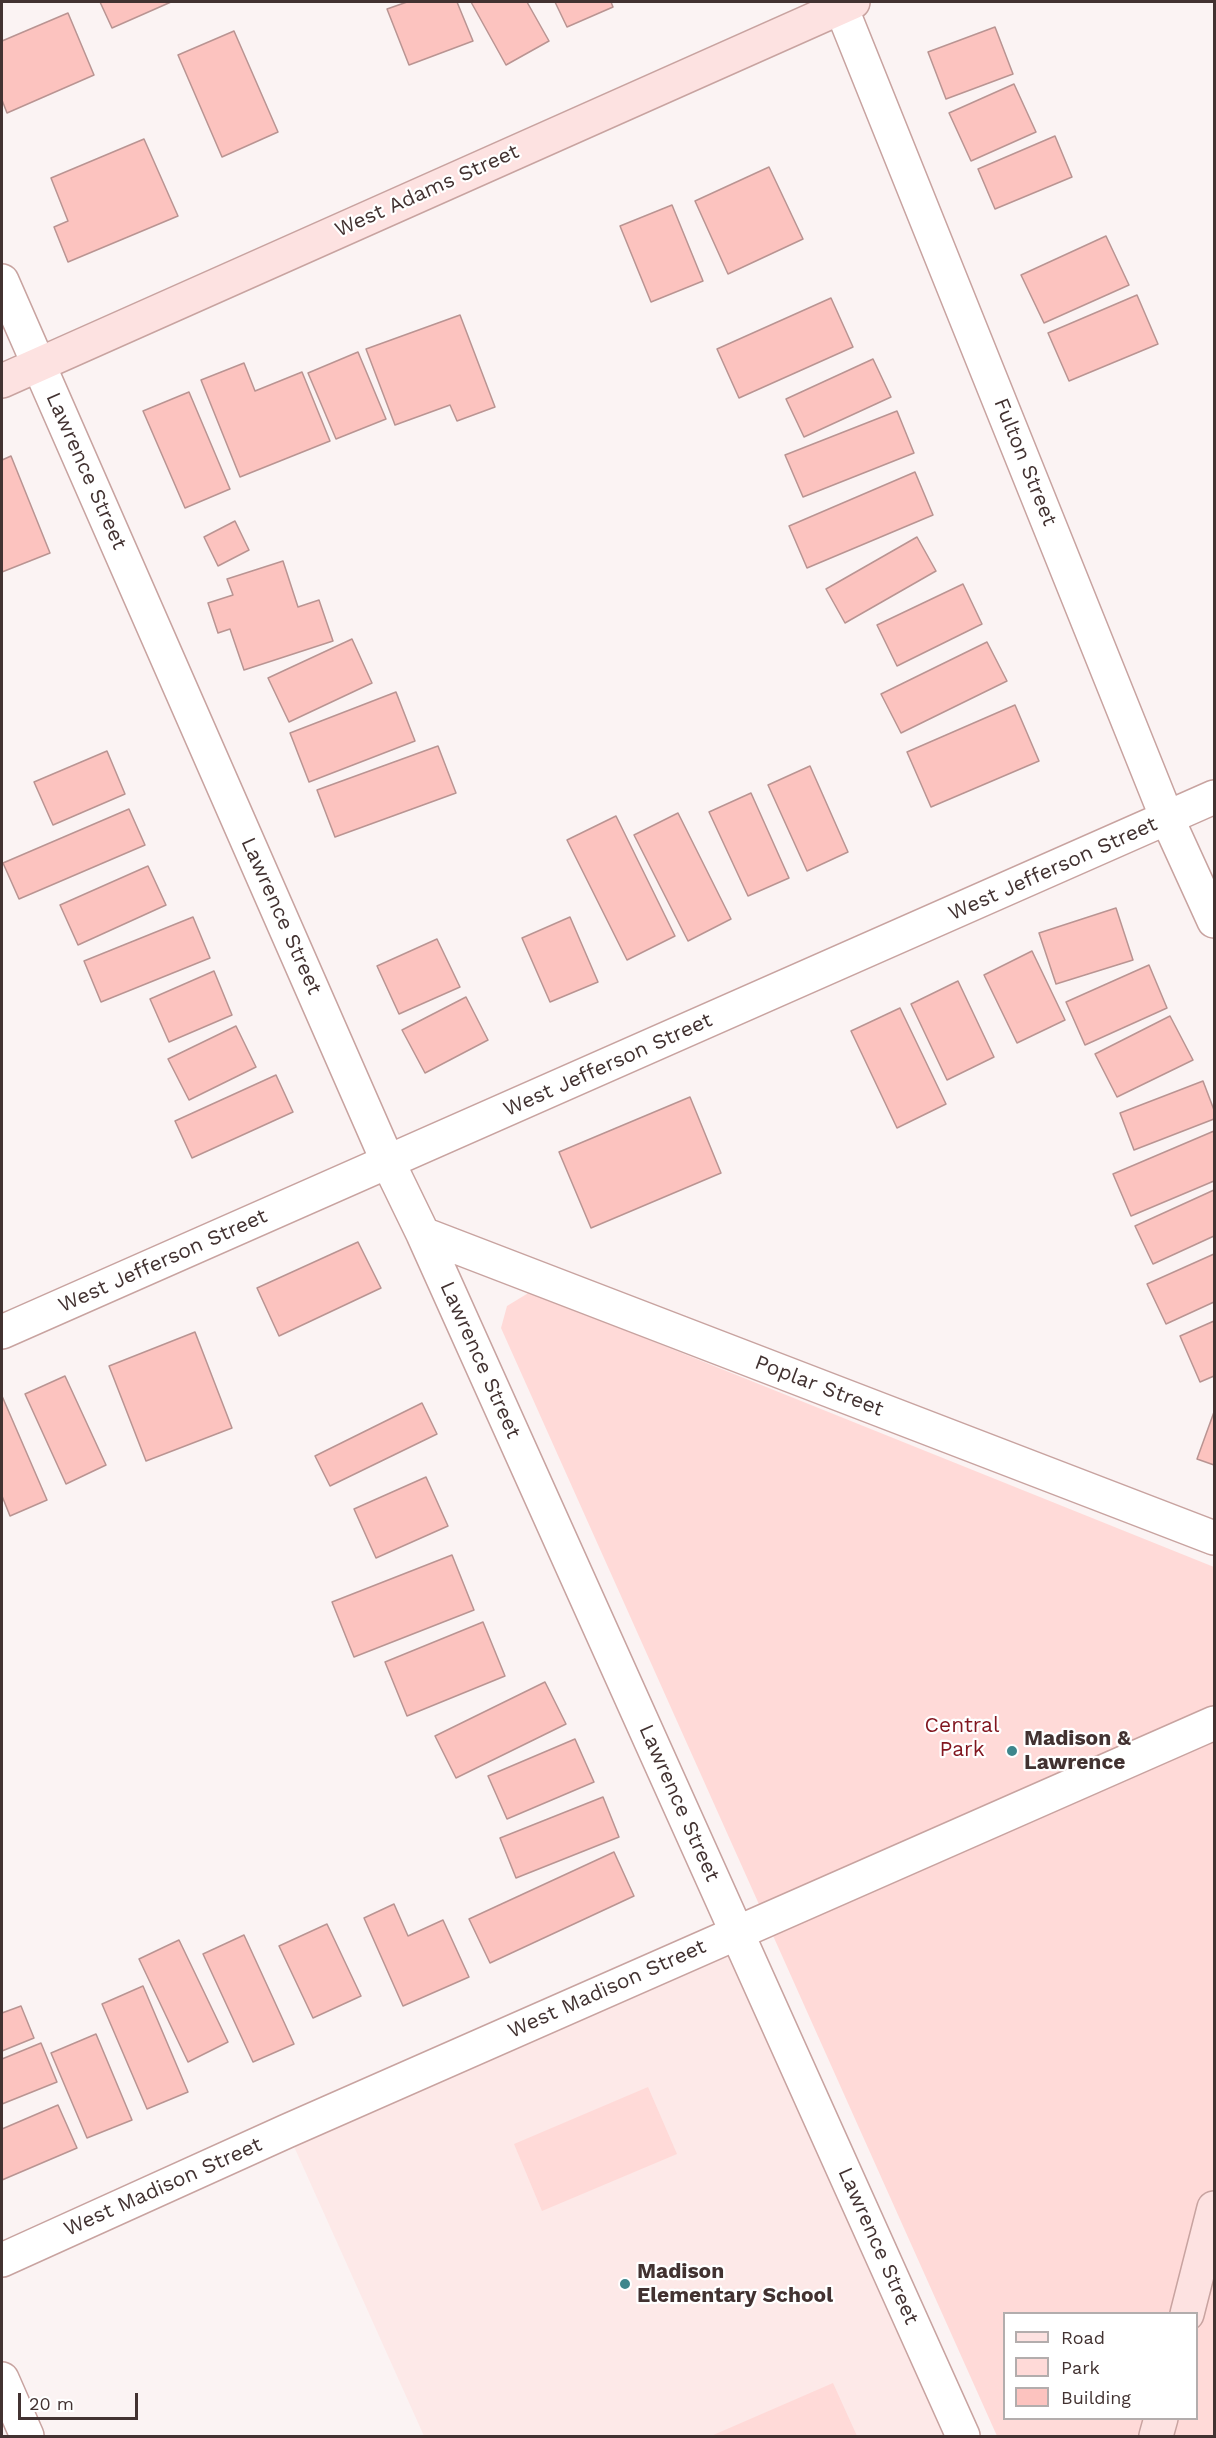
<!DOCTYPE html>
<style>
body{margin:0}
#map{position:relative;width:1216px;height:2438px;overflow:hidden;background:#fbf3f3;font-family:"Work Sans",sans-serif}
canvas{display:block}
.frame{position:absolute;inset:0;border:3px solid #423231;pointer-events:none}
.legend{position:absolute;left:1003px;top:2312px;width:195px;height:108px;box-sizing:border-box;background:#fff;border:2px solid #b3adad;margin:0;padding:8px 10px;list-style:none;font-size:18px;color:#423231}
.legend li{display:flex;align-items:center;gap:12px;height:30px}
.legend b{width:30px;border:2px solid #b3adad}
.scale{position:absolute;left:18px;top:2393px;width:120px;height:27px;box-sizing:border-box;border:3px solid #423231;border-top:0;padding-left:8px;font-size:18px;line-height:21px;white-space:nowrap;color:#423231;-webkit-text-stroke:4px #fff;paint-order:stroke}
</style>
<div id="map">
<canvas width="1216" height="2438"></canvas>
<div class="frame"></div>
<ul class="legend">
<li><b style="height:8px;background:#fde2e1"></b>Road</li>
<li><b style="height:16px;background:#ffdad8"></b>Park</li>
<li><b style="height:16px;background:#fcc3bf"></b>Building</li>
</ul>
<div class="scale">20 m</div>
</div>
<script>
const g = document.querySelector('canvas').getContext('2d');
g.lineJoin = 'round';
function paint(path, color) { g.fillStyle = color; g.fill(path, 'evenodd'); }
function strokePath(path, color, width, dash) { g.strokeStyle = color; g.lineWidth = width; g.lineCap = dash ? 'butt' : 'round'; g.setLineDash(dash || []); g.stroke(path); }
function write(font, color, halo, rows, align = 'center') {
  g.font = font + ' "Work Sans",sans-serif'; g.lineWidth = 4.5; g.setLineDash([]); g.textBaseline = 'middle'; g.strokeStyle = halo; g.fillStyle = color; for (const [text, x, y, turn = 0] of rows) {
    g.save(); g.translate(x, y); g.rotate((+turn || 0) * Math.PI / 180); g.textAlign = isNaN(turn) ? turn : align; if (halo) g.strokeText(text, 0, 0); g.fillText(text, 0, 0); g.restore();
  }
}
paint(new Path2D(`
 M737,1932L963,2436H424L287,2131Z`), '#fde9e8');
paint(new Path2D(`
 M530,1292L1214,1567V2436H997L501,1328L507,1306ZM1004,2314H1196V2418H1004Z
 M648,2087L677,2154L542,2211L514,2144Z
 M833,2383L857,2436H711Z`), '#ffdad8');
const building = new Path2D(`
 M100,2H171L112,28Z
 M407,2H457L473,41L409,65L387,9Z
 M471,2H527L549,41L506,65Z
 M555,2H611L613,7L567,27Z
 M68,13L94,75L7,113L2,100V41Z
 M995,27L1013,74L946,99L928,52Z
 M234,31L278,132L222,157L178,55Z
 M1014,84L1036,132L971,161L949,113Z
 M1055,136L1072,177L995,209L978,169Z
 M144,139L178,216L68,262L54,227L68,221L51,178Z
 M769,167L803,239L728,274L695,201Z
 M672,205L703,281L651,302L620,226Z
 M1106,236L1129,285L1044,323L1021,275Z
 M1137,295L1158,344L1069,381L1048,333Z
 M831,298L853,347L739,398L717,349Z
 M460,315L495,407L457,421L450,405L395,425L366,349Z
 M358,352L386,419L336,439L308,373Z
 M873,359L891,397L804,437L786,399Z
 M244,363L255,391L302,372L330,441L240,477L201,380Z
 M189,392L230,489L185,508L143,411Z
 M897,411L914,453L803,497L785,455Z
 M11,456L50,553L2,572V460Z
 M915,472L933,515L807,568L789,526Z
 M235,521L249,550L218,566L204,537Z
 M917,537L936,571L845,623L826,589Z
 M283,561L298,607L319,600L333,641L244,670L230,629L218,633L208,603L233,595L227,579Z
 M963,584L982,624L897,666L877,625Z
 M352,639L372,683L289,722L268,678Z
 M987,642L1007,681L901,733L881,694Z
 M396,692L415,741L309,782L290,733Z
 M1015,705L1039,761L931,807L907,752Z
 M438,746L456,793L335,837L317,790Z
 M107,751L125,794L53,825L34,782Z
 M810,766L848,852L807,871L768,785Z
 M751,793L789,878L748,896L709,812Z
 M129,809L145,845L19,899L3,863Z
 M678,813L731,919L688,941L634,835Z
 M616,816L675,936L627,960L567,840Z
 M148,866L166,905L78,945L60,905Z
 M1116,908L1133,960L1056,984L1039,933Z
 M193,917L210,958L101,1002L84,961Z
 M570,917L598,982L550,1002L522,938Z
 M437,939L460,987L399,1014L377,966Z
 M1032,951L1065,1020L1017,1043L984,975Z
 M1149,965L1167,1008L1085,1045L1066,1002Z
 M214,971L232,1015L169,1042L150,999Z
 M958,981L994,1057L947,1080L911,1004Z
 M466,997L488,1040L425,1073L402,1030Z
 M900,1008L946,1104L897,1128L851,1031Z
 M1170,1016L1193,1060L1117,1097L1095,1054Z
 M236,1026L256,1067L189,1100L168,1059Z
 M276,1075L293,1112L192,1158L175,1121Z
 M1203,1081L1214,1110V1119L1134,1150L1120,1113Z
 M690,1097L721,1173L591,1228L559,1152Z
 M1214,1131V1181L1131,1216L1113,1174Z
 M1214,1190V1236L1153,1264L1135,1226Z
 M358,1242L381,1288L279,1336L257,1288Z
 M1214,1254V1302L1166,1324L1147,1284Z
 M1214,1321V1376L1200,1382L1180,1336Z
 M195,1332L232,1428L146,1461L109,1366Z
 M65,1376L106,1465L66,1484L25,1394Z
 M2,1396L47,1500L10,1516L2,1496Z
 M422,1403L437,1434L330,1486L315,1456Z
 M1214,1412V1465L1197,1459Z
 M426,1477L448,1526L376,1558L354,1509Z
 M452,1555L474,1610L354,1657L332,1602Z
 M483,1622L505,1676L407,1716L385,1662Z
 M545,1682L566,1724L456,1778L435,1736Z
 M575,1739L594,1782L507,1819L488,1776Z
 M603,1797L619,1837L516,1878L500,1838Z
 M614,1852L634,1896L490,1963L469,1919Z
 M394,1904L408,1936L443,1920L469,1977L403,2006L364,1918Z
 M327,1924L361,1996L313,2018L279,1946Z
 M244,1935L294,2044L253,2062L203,1954Z
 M179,1940L228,2042L188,2062L139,1959Z
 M143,1986L188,2092L147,2109L102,2004Z
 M21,2006L34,2038L2,2051V2013Z
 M96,2034L132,2120L87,2138L51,2053Z
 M41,2043L57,2082L2,2104V2059Z
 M58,2105L77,2148L2,2180V2129Z`);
paint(building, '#fcc3bf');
strokePath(building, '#b99492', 1.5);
const street = new Path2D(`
 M839,2L1167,818L1214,921
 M2,281L388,1162L423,1234L963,2436
 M423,1234L1214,1538
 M2,1332L1214,797
 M2,2260L287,2131L1214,1723
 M2,2379L27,2436`);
const secondary = new Path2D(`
 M2,381L853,2
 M1187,2314L1214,2208
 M1156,2436L1161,2418`);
strokePath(street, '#c8a3a0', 36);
strokePath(secondary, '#c8a3a0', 36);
strokePath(street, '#fff', 33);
strokePath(secondary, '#fde2e1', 33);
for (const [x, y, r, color] of [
 [1012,1751,6,"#3e868c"],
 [625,2284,6,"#3e868c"]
]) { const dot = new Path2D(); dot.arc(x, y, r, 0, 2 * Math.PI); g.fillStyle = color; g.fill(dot); strokePath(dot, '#fff', 2); }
write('21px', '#423231', '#fff', [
 ["West Adams Street",427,191,-24],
 ["Fulton Street",1025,462,68],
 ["Lawrence Street",86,471,66],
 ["West Jefferson Street",1053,869,-24],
 ["Lawrence Street",281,916,66],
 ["West Jefferson Street",608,1065,-24],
 ["West Jefferson Street",163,1261,-24],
 ["Lawrence Street",480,1360,66],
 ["Poplar Street",819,1386,21],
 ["Lawrence Street",679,1803,66],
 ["West Madison Street",607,1989,-24],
 ["West Madison Street",163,2187,-24],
 ["Lawrence Street",878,2246,66]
]);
write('21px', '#81161f', '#fff', [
 ["Central",962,1726],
 ["Park",962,1750]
]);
write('bold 21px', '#423231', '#fff', [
 ["Madison &",1024,1739],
 ["Lawrence",1024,1763],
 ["Madison",637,2272],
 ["Elementary School",637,2296]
], 'left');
</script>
